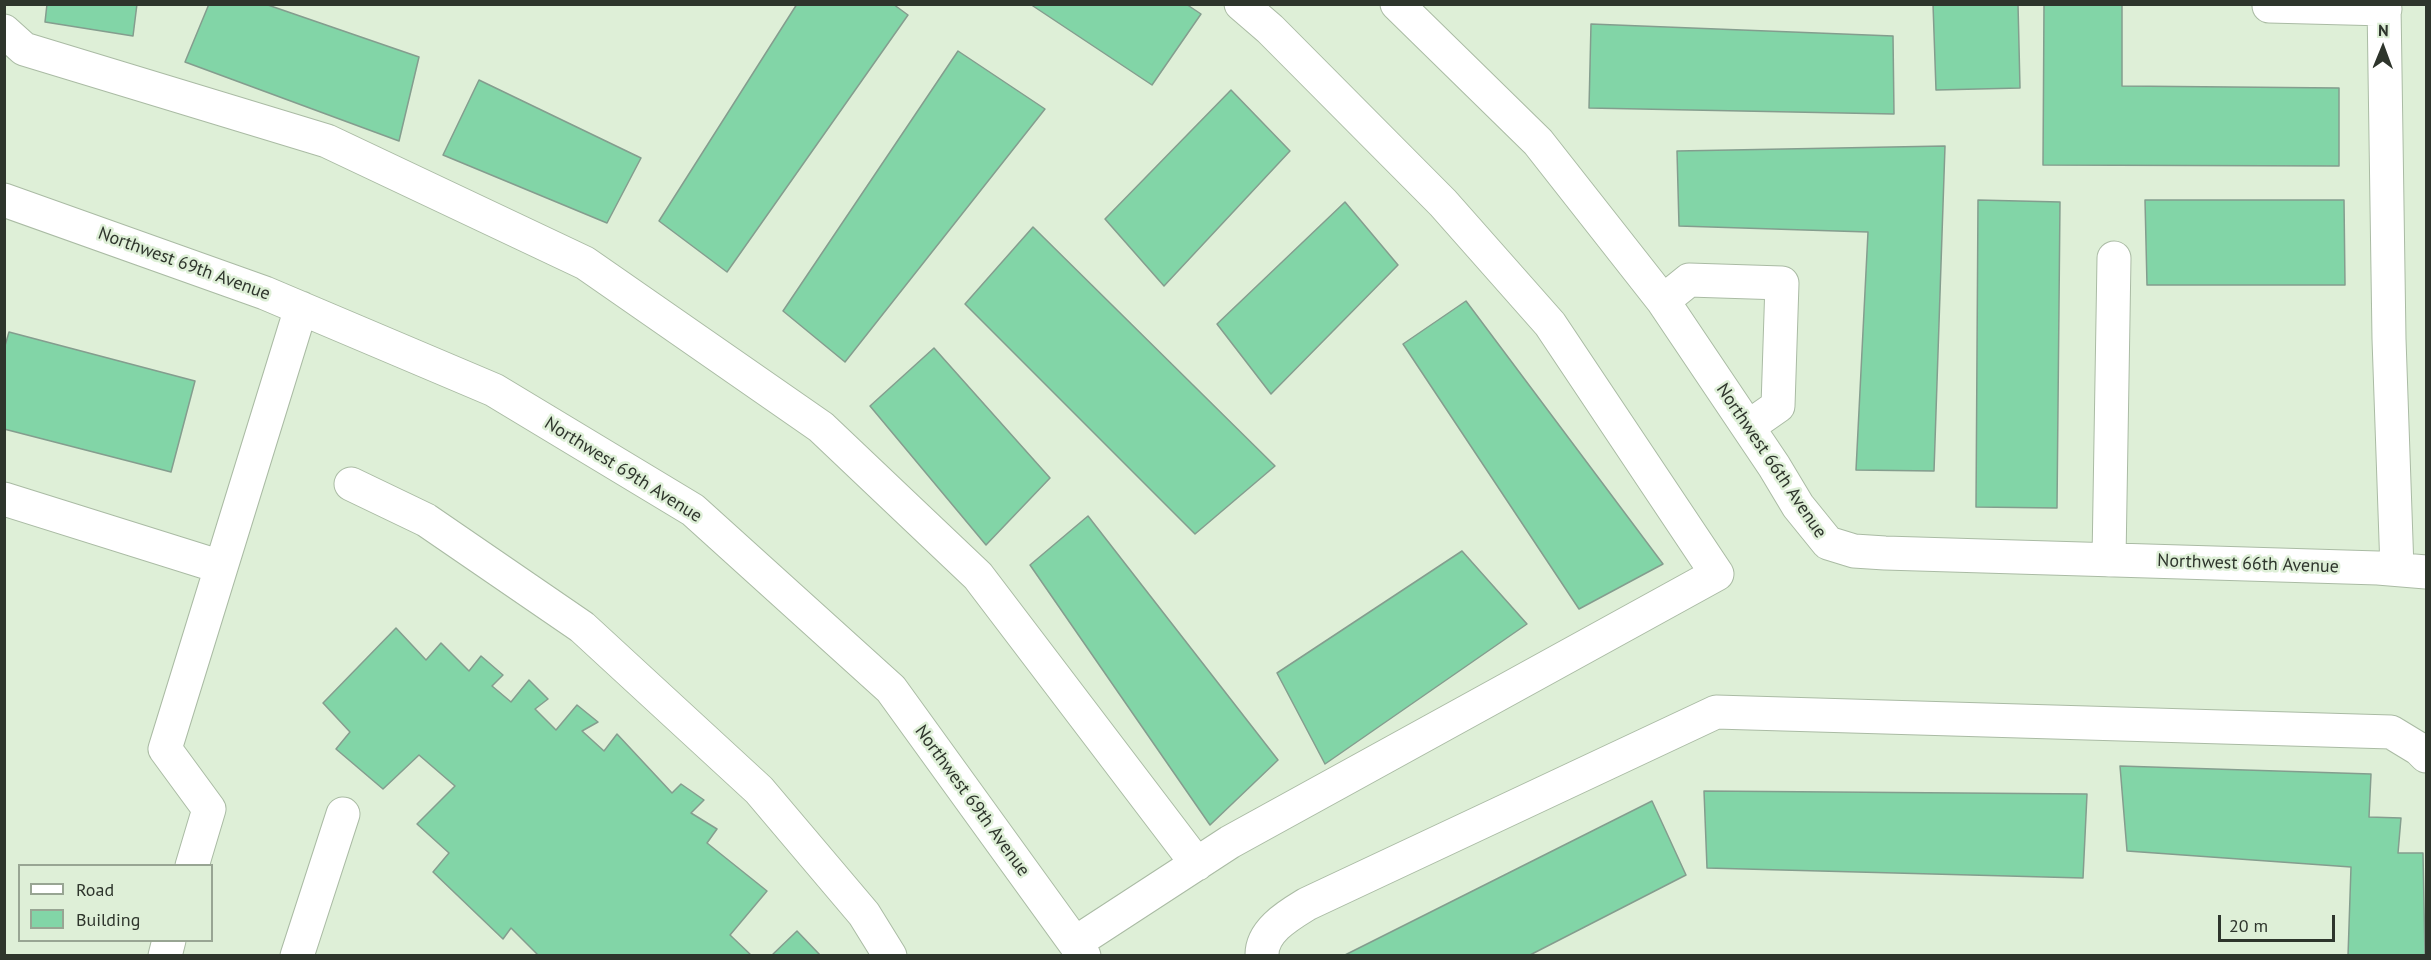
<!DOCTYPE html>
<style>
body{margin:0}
#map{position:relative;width:2431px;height:960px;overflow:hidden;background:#deefd7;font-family:"PT Sans",sans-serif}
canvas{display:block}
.frame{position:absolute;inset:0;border:6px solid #2e352c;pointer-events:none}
.legend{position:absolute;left:18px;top:864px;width:195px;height:78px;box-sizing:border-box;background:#deefd7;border:2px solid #98a593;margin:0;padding:8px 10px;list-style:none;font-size:18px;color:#2e352c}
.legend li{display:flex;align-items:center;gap:12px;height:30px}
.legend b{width:30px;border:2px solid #98a593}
.north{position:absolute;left:2353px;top:18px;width:60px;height:60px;-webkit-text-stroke:4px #deefd7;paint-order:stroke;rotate:1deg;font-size:16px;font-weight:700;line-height:24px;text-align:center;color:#2e352c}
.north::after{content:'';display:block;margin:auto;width:21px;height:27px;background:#2e352c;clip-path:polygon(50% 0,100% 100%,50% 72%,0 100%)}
.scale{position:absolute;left:2218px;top:915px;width:117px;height:27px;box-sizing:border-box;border:3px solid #2e352c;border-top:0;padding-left:8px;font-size:18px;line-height:21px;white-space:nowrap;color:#2e352c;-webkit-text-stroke:4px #deefd7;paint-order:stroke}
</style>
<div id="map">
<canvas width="2431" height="960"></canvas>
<div class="frame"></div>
<ul class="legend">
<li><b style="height:8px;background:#fff"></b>Road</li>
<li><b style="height:16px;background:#82d5a7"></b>Building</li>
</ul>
<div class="north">N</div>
<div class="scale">20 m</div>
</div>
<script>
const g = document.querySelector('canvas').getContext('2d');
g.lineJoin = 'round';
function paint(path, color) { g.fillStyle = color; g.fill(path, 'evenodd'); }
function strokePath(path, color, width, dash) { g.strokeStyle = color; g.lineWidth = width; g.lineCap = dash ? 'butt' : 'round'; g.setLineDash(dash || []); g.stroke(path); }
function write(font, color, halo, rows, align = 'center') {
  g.font = font + ' "PT Sans",sans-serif'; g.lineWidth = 5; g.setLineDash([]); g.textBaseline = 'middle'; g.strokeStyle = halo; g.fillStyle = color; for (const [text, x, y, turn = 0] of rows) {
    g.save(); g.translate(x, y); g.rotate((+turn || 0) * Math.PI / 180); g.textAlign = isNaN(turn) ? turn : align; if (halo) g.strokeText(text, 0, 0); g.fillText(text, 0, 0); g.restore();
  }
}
const building = new Path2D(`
 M47,4H137L133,36L45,22Z
 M209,4H265L419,57L399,141L185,62Z
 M797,4H893L908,15L727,272L659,221Z
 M1030,4H1186L1201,14L1152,85Z
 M1933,4H2018L2020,88L1936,90Z
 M2044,4H2122V86L2339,88V166L2043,165Z
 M1591,24L1893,36L1894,114L1589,108Z
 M958,51L1045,109L845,362L783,311Z
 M479,80L641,158L607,223L443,155Z
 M1231,90L1290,151L1164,286L1105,219Z
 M1945,146L1934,471L1856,470L1868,232L1679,226L1677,151Z
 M1978,200L2060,202L2057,508L1976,507Z
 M2145,200H2344L2345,285H2147Z
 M1345,202L1398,265L1271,394L1217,324Z
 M1033,227L1275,466L1195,534L965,304Z
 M1466,301L1663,564L1579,609L1403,344Z
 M9,332L195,381L171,472L4,429V349Z
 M934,348L1050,478L986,545L870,406Z
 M1088,516L1278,760L1210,825L1030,565Z
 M1462,551L1527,624L1325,764L1277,673Z
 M396,628L426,660L441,643L469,671L481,656L503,675L492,686L511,702L529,680L548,699L535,709L556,730L577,705L598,722L582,731L604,751L617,734L672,793L681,784L704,800L691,813L717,829L707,843L767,891L730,935L752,956H539L511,928L503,939L433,872L449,853L417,824L455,786L419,755L383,789L336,749L350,732L323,703Z
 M2120,766L2371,774L2369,817L2401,818L2398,853H2423L2425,956H2348L2351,867L2127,851Z
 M1704,791L2087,794L2083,878L1707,868Z
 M1652,801L1686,875L1528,956H1343Z
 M797,931L821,956H771Z`);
paint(building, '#82d5a7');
strokePath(building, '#849d8e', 1.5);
const minor = new Path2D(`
 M1397,4L1538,142L1663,301L1774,466L1798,506L1828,543L1854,551L1885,553L2378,568L2426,572
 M2269,4V6L2385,9
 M2384,4L2389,339L2397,569
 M4,31L24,49L327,141L585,263L821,427L978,576L1197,864
 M4,200L265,293L494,390L693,510L891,689L1084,956
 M1663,301L1689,280L1782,283L1778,406L1748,427
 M351,484L426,520L582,627L759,790L864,914L890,956
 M4,499L221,567
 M2109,560L2114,258
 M192,866L209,809L165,749L301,308
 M1075,943L1230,842L1717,574L1550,324L1443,203L1270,29L1241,4
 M165,956L169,940
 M297,956L343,814
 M1262,956C1261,931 1289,915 1307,904L1716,712L2391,732L2419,749L2426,756`);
strokePath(minor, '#aabba4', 35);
strokePath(minor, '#fff', 33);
write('18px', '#2e352c', '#deefd7', [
 ["Northwest 69th Avenue",184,264,20],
 ["Northwest 66th Avenue",1771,461,56],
 ["Northwest 69th Avenue",623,470,32],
 ["Northwest 66th Avenue",2248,564,2],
 ["Northwest 69th Avenue",972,801,54]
]);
</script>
